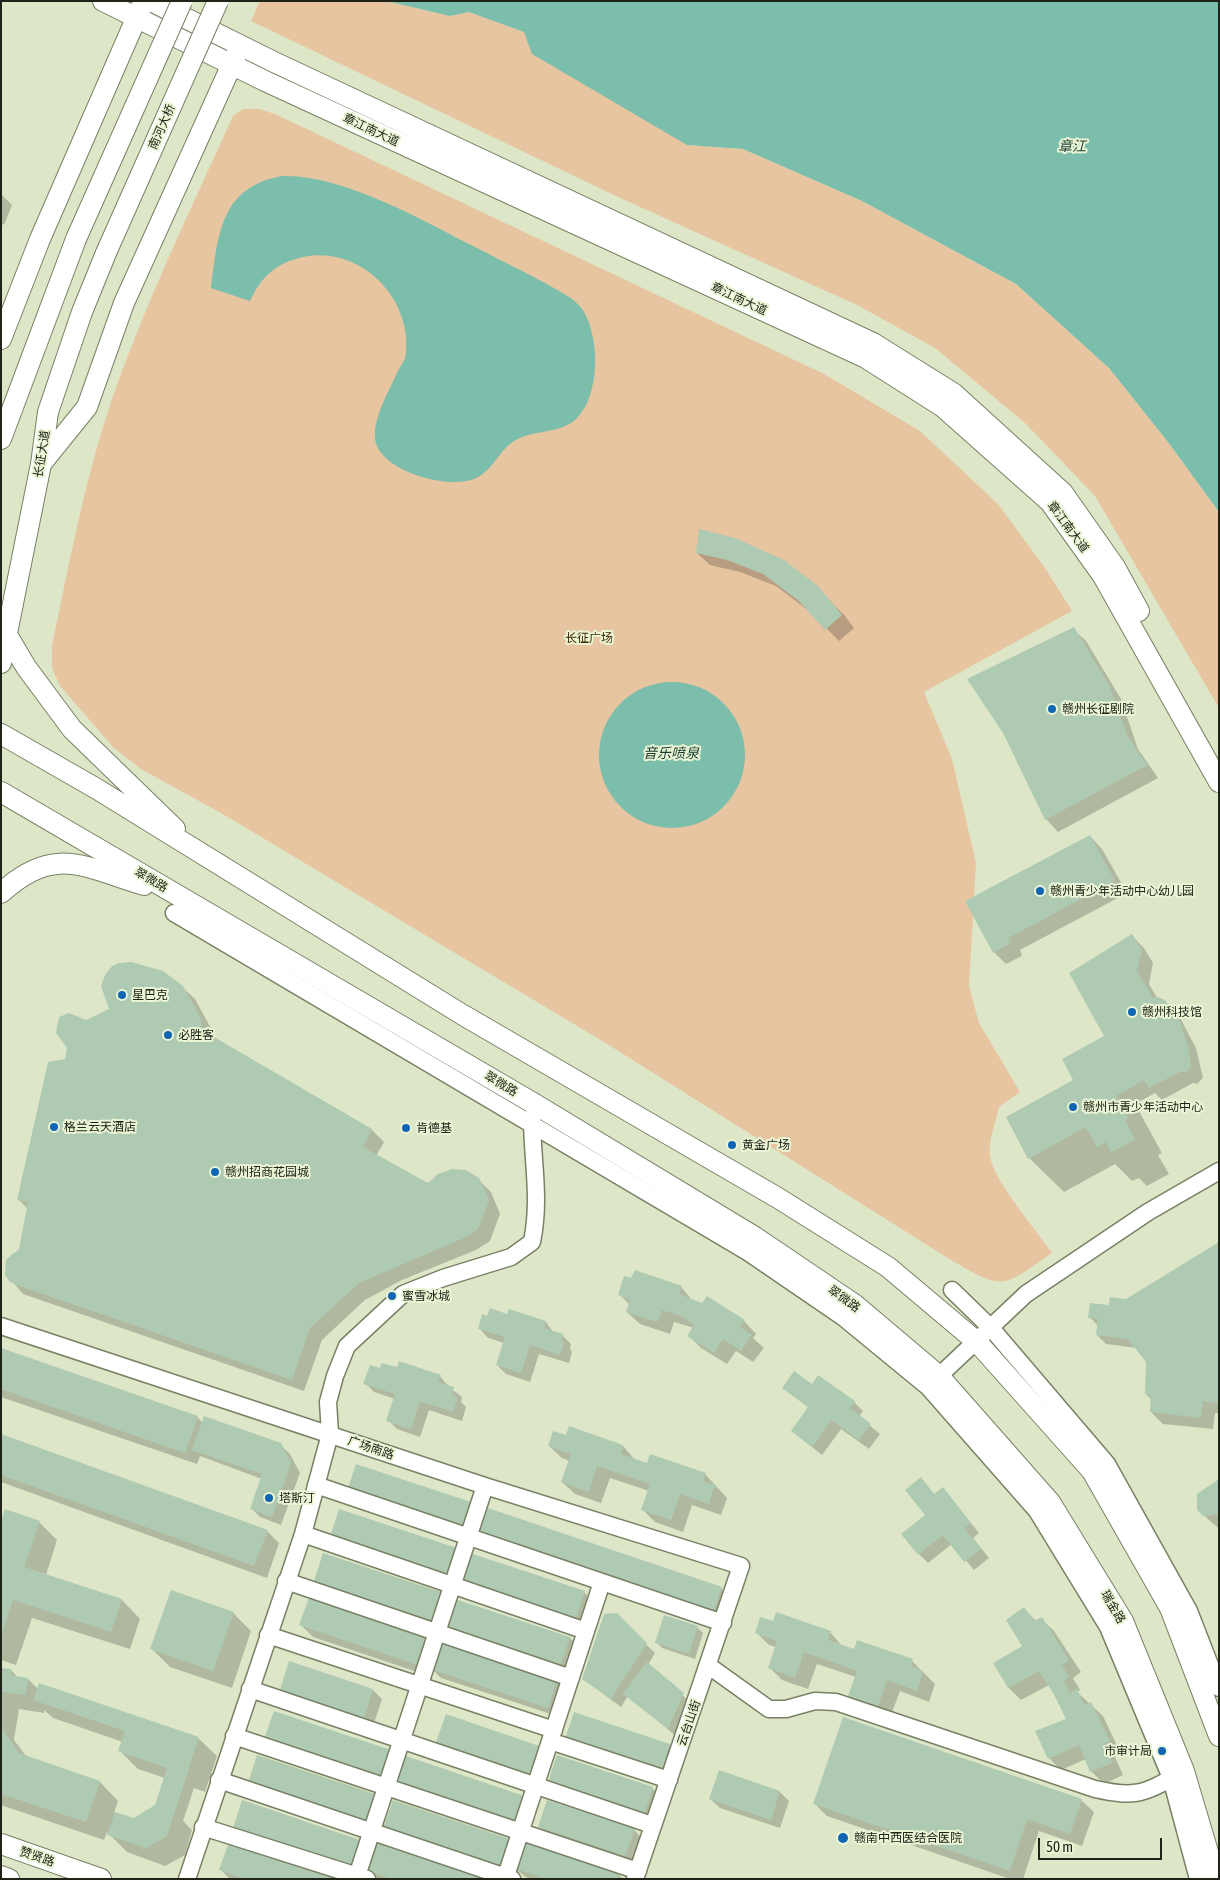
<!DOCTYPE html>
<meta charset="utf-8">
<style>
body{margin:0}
#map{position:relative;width:1220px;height:1880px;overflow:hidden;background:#dde7c8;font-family:"Asap Condensed",sans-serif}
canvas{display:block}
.frame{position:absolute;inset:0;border:2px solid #202418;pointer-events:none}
.scale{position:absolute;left:1038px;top:1838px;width:124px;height:22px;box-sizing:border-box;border:2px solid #202418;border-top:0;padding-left:6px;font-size:15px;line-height:18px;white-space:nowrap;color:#202418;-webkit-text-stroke:4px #eaf5d5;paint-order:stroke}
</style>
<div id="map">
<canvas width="1220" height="1880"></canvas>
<div class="frame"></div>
<div class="scale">50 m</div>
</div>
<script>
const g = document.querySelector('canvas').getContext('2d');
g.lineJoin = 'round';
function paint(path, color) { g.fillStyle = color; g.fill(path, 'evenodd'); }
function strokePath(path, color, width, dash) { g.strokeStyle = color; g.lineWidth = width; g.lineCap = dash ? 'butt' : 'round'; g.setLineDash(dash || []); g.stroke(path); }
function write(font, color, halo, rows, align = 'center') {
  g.font = font + ' "Asap Condensed","Noto Sans SC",sans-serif'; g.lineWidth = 4; g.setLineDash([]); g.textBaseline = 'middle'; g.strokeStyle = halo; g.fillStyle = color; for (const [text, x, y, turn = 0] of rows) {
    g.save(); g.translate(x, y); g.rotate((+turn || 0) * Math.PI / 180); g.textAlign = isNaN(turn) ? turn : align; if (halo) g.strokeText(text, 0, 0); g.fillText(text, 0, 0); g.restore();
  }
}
paint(new Path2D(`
 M260,1H386L450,16L469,12L524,32L687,145L743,149L862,201L1016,284L1109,368L1168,442L1219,512V708L1095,496L1025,423L935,348L857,305L618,197L251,21Z
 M243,109H259L275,114L824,374L920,431L998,504L1045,568L1072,611L924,692L952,759L976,863L969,986L979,1023L1020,1092L999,1107C996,1122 988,1141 990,1156C993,1180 1037,1231 1052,1253C1002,1287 1006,1292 951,1260L604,1042L221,813L141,769L114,748L60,686L52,668V645C69,565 84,483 110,405C144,306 190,211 233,116Z`), '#e6c5a0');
paint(new Path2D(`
 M386,1H1219V512L1168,442L1109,368L1016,284L862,201L743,149L687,145L532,54L524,32L469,12L450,16Z
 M282,176C342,174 420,219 473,246C506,263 540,279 571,298C576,302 581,307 584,312C600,339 600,396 576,419C561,433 538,430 520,438C501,445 495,469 476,478C451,491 376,471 375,437C374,416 389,391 397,373C400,366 406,360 406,353C412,297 359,245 303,257C276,263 261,277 250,301L211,288C218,235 220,187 282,176Z
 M599 755a73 73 0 1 1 146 0a73 73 0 1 1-146 0Z`), '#7bbeab');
paint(new Path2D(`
 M1,194L12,205L5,223L1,226Z
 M700,531L810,581L845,616L854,628L839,641L809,611L776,586L740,572L710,565L697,553Z
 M1073,629L1086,641L1121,699L1138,749L1158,778L1058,832L1046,819Z
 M1090,836L1102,849L1127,893L1020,950L1022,956L1006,964L994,952Z
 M1132,936L1144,948L1153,963L1149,984L1157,998L1166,1003L1179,1016L1196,1048L1203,1078L1197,1084L1193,1083L1162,1100L1155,1093L1135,1104L1162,1153L1158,1155L1169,1174L1147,1186L1139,1178L1132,1181L1115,1164L1064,1192L1029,1158L1075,1081L1106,1036Z
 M131,963L162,972L182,987L195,999L213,1032V1038L372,1130L384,1142L376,1156L428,1184L478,1179L491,1192L500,1214L490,1241L476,1250L402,1280L365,1300L322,1340L304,1391L23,1294L6,1274V1266L11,1255L20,1250L28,1209L18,1199L66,1060L86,1022L111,1009Z
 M1219,1244V1413H1215L1213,1429L1163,1424L1151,1412L1152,1400L1146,1394L1147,1361L1136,1348L1106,1344L1097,1335L1098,1326L1090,1317L1127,1300Z
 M681,1287L693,1301L744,1321L756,1334L753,1338L764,1348L753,1362L736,1351L727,1364L701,1348L689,1336L694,1328L674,1322L670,1334L640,1324L627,1312L630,1305L619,1294Z
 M508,1316L546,1322L554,1333L562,1335L571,1344L570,1349L572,1352L569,1363L539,1354L530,1382L506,1374L497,1365L504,1343L488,1338L479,1328L488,1318Z
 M1,1349L197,1417L203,1423L280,1444L290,1454L300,1473L281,1525L260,1517L251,1508L262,1479L200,1456L197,1464L1,1397Z
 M398,1369L440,1376L449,1387L462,1397L461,1402L466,1407L462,1421L429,1410L420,1437L397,1429L388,1420L395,1399L374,1392L365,1383L381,1370Z
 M818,1377L854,1402L863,1411L859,1417L880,1434L869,1449L841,1429L822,1455L792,1431L809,1408L784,1388L812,1386Z
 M570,1428L623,1446L635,1460L648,1464L705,1474L727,1498L721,1515L692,1505L683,1532L655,1522L642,1509L649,1491L610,1478L601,1503L575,1494L562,1482L570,1461L562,1458L549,1446L567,1437Z
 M1,1435L267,1531L279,1543L267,1578L1,1482Z
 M920,1479L935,1495L943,1489L979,1533L973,1538L989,1558L974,1570L952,1544L928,1563L919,1554L927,1515Z
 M1219,1481V1527H1217L1198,1510Z
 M39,1522L57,1540L46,1575L122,1600L140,1619L130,1649L32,1618L16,1665L1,1660V1525Z
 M490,1545L721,1588L733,1600L725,1624Z
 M341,1546L584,1592L593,1601L585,1627Z
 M316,1580L440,1593L452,1604L570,1638L579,1647L570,1673L325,1589Z
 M1024,1609L1036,1621L1041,1619L1054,1631L1081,1672L1073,1678L1080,1690L1077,1692L1103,1716L1121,1754L1115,1757L1123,1775L1104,1784L1091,1771L1086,1759L1061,1770L1049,1758L1067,1719L1049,1685L1021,1700L1009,1688L994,1664L1024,1647Z
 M233,1613L251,1631L232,1688L170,1667L152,1649Z
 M616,1615L655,1653L648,1665L692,1704L677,1737L628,1696L621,1707L583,1679Z
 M664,1617L698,1628L703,1633L695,1659L662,1648L656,1642Z
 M774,1623L830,1632L842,1646L855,1650L912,1661L935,1684L929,1702L900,1691L890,1718L862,1708L849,1696L856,1677L817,1664L808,1689L782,1680L770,1668L776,1647L769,1645L756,1632Z
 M301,1625L426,1638L438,1650L556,1681L566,1691L557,1716L441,1678L432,1669L429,1676L313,1637Z
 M1,1669L11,1670L18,1678L28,1679L38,1689L198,1738L217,1756L205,1792L194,1788L183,1821L192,1830L185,1855L165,1866L127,1852L107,1832L104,1840L1,1805ZM19,1709L44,1713V1710L53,1718L123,1742L120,1751L138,1769L165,1778L155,1806L134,1820L114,1813L118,1801L100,1782L26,1756L14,1740Z
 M281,1689L373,1690L382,1699L373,1726L290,1698Z
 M575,1713L670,1745L679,1754L670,1780Z
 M438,1742L542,1748V1783L447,1751Z
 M558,1756L653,1789L662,1798L653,1823Z
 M780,1792L789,1801L780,1828L720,1808L710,1799Z
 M1081,1800L1094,1812L1082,1846L1039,1831L1023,1879H1010L827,1816L815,1804Z
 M539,1826L634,1830L643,1839L634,1864L548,1835Z
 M513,1866L618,1874L623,1879H530L524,1876Z
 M221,1870L335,1879H230Z
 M370,1871L481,1879H378Z`), '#0003');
paint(new Path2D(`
 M699,529L735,538L784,560L818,586L842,615L825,630L799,601L763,574L727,560L696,553Z
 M1074,627L1109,685L1127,735L1147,765L1045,820L1003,733L967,679Z
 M1090,835L1115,881L1008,938L1011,943L993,953L965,901Z
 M1132,934L1142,950L1137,971L1153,998L1158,997L1165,1000L1180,1022L1188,1046L1191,1067L1186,1072H1180L1149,1088L1144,1080L1116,1096L1128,1118L1125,1120L1135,1140L1111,1152L1106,1142L1097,1147L1086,1127L1028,1159L1006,1117L1073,1080L1062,1059L1104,1036L1069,973Z
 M131,962L163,971L183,986L201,1019L202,1030L372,1129L363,1147L428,1183L438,1174L452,1169L466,1170L479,1178L484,1189L489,1201L478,1229L464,1238L359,1283L310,1328L292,1380L26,1288L10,1282L5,1275L6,1260L19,1249L28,1202L17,1200L48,1062L65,1059L67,1048L56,1033L59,1017L69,1013L86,1020L109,1009L101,986L105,975L112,966L119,963Z
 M1219,1242V1403L1203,1401L1201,1418L1150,1412L1151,1395L1145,1394L1146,1362L1128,1339L1096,1335L1098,1319L1088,1318L1090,1303L1109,1305L1110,1297L1126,1299Z
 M635,1270L682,1286L679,1294L702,1303L707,1296L745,1320L740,1327L752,1335L741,1351L723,1339L714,1353L687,1336L694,1325L681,1316L662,1310L657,1322L626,1312L630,1300L618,1295L624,1276L631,1278Z
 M490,1308L507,1314L509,1309L546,1321L544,1328L563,1334L561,1341L564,1342L560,1355L530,1345L521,1373L496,1365L505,1337L478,1329L482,1314L487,1316Z
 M1,1348L198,1416L185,1453L1,1389Z
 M399,1361L441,1375L438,1382L454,1387L452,1395L458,1397L453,1412L420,1401L411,1429L386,1421L395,1394L363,1384L370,1365L380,1368L382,1363L397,1367Z
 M794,1371L812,1384L818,1375L855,1401L850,1408L871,1424L859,1440L831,1420L812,1447L791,1431L808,1407L782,1388Z
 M204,1416L281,1443L291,1463L272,1517L250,1509L262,1474L192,1450Z
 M569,1426L623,1445L621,1454L647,1463L650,1454L706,1473L703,1481L715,1485L709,1504L680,1494L671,1520L641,1510L650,1484L597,1466L589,1492L561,1482L571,1454L548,1446L553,1431L566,1435Z
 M1,1434L268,1530L254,1566L1,1475Z
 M356,1464L474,1503L465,1530L347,1491Z
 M921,1477L934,1494L943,1487L971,1523L964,1528L981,1549L964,1562L943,1535L918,1555L901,1534L925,1515L905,1490Z
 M1219,1479V1514L1203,1516L1197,1510V1494Z
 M485,1507L722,1587L713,1613L476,1533Z
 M5,1509L40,1521L24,1567L122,1599L111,1632L13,1600L1,1636V1521Z
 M339,1509L457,1548L448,1576L330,1537Z
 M467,1552L585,1591L576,1619L458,1580Z
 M323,1553L441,1592L432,1620L314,1581Z
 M171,1590L234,1612L213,1671L150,1649Z
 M309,1598L426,1637L417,1665L299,1625Z
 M452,1598L570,1637L561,1664L443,1625Z
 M1024,1607L1034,1621L1042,1617L1069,1660L1062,1665L1069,1677L1064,1680L1070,1693L1077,1689L1084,1705L1091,1702L1110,1741L1103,1744L1112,1763L1090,1772L1079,1745L1048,1759L1035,1731L1066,1719L1054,1694L1039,1671L1008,1688L993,1663L1022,1646L1006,1620Z
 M776,1612L831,1631L828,1640L854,1649L857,1640L913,1659L911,1666L923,1671L917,1691L887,1680L878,1706L848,1696L857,1671L804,1652L795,1678L768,1668L777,1641L755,1633L760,1617L773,1621Z
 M617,1613L647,1643L611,1699L582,1679L604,1614Z
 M664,1615L698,1626L689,1654L655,1643Z
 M439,1641L557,1680L548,1708L430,1669Z
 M289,1661L373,1689L364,1718L280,1690Z
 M647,1662L684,1693L668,1729L623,1694Z
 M1,1668L11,1669V1675L28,1678L26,1695L1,1692Z
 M39,1683L199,1737L167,1836L146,1848L107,1835L115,1812L134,1818L155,1805L167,1768L118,1751L125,1731L33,1700Z
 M274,1711L391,1750L382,1778L264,1739Z
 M574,1712L670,1744L661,1772L565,1739Z
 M446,1714L542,1747L533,1775L436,1742Z
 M843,1717L1082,1799L1070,1834L1027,1819L1010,1871L813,1804Z
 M1,1727L19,1753L100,1781L86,1822L1,1794Z
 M257,1755L375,1794L366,1822L248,1783Z
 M557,1755L653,1787L644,1815L548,1782Z
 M406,1756L524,1796L514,1823L396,1784Z
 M719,1770L780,1791L771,1820L709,1799Z
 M242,1800L360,1840L351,1868L233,1828Z
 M393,1800L510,1839L501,1867L383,1828Z
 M547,1800L635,1829L625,1856L538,1827Z
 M522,1840L619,1873L617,1879H546L513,1868Z
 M229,1842L338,1878V1879H245L219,1870Z
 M377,1843L484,1878V1879H392L368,1871Z`), '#afcab2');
const minor = new Path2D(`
 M174,913L746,1251L844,1318L928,1387L1037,1511L1108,1627L1171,1778L1198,1879
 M952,1290L991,1328L1107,1464L1189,1611L1219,1688
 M1,1326L485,1486L741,1566L635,1879
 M939,1376L1026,1294L1148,1212L1219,1171
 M316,1485L723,1623
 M303,1534L586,1631
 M286,1581L571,1678
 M268,1635L554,1730
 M709,1666L769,1709H786L815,1701L836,1702L1095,1789C1136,1798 1143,1794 1179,1774
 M250,1689L652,1825
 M234,1736L638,1871
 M550,1741L669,1780
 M219,1780L512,1879
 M203,1827L367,1879
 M187,1879L303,1534L330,1434L328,1402L335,1376L347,1346L403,1294L443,1278L511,1257L532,1242C541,1197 532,1162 532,1117
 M356,1879L485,1486
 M505,1879L602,1582`);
const major = new Path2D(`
 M103,1L265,81L866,358L943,407L1050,502L1103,576L1219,782
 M151,1L274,62L873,343L953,393L1063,493L1115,567L1139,611
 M1,339L40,239L142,5
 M1,439L76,239
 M41,464L87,407L124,303L237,53
 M6,633L26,667L72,729L175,829
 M1,663L41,464L48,412L82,312L106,253
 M1,734L97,789L463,1015L778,1198L888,1267L977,1342L1092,1471L1170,1608L1219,1736
 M1,792L533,1103L755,1237L854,1304L939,1376L1050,1502L1123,1621L1184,1771L1216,1879
 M1,893C54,844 84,867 144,885
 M1,1844L101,1879
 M1,1876L9,1879`);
strokePath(minor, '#788164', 19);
strokePath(major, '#788164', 22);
strokePath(minor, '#fff', 16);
strokePath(major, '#fff', 20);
const majorBridge = new Path2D(`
 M76,239L182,1
 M106,253L218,1`);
strokePath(majorBridge, '#788164', 22, []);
strokePath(majorBridge, '#fff', 20);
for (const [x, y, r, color] of [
 [1052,709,5,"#1066b4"],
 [1040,891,5,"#1066b4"],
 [122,995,5,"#1066b4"],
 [1132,1012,5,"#1066b4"],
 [168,1035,5,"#1066b4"],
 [1073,1107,5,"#1066b4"],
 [54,1127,5,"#1066b4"],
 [406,1128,5,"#1066b4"],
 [732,1145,5,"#1066b4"],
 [215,1172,5,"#1066b4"],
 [392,1296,5,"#1066b4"],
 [269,1498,5,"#1066b4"],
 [1162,1751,5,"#1066b4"],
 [843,1838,6,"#1066b4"]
]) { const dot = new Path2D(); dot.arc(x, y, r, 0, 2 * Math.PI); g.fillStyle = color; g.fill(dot); strokePath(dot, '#eaf5d5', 2); }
write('12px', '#202418', '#eaf5d5', [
 ["南河大桥",162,127,-66],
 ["章江南大道",371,130,25],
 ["章江南大道",739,299,25],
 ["长征大道",42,454,-81],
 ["章江南大道",1068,527,53],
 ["翠微路",151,880,30],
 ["翠微路",501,1084,31],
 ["翠微路",844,1299,36],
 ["广场南路",371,1448,19],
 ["瑞金路",1113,1607,60],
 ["云台山街",689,1723,-71],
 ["赞贤路",37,1857,19]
]);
write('12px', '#412702', '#eaf5d5', [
 ["长征广场",589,638]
]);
write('12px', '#202418', '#eaf5d5', [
 ["赣州长征剧院",1062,709],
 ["赣州青少年活动中心幼儿园",1050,891],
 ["星巴克",132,995],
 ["赣州科技馆",1142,1012],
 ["必胜客",178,1035],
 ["赣州市青少年活动中心",1083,1107],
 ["格兰云天酒店",64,1127],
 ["肯德基",416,1128],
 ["黄金广场",742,1145],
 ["赣州招商花园城",225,1172],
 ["蜜雪冰城",402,1296],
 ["塔斯汀",279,1498],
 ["市审计局",1152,1751,"right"],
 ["赣南中西医结合医院",854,1838]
], 'left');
write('italic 14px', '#183930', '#eaf5d5', [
 ["章江",1072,147],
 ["音乐喷泉",671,754]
]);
</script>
